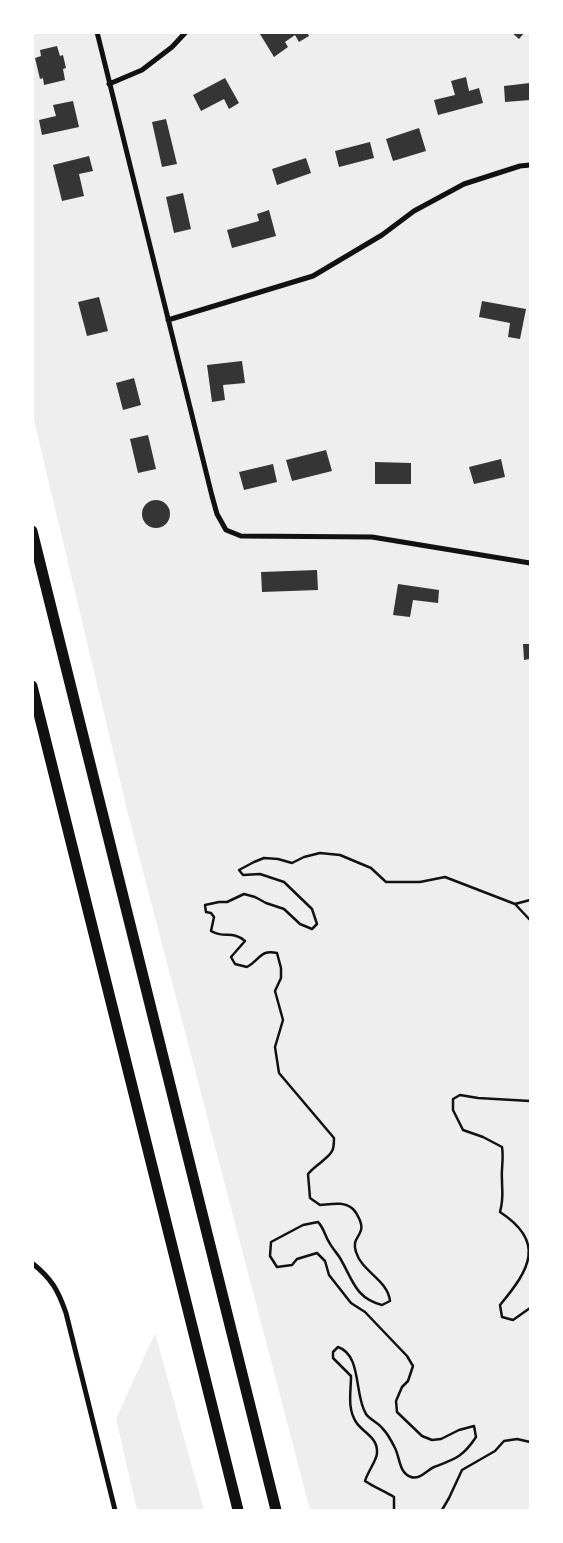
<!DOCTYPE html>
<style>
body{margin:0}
#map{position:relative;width:563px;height:1543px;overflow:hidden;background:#fff;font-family:Figtree,sans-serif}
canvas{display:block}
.frame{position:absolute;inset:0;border:34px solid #fff;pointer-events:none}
</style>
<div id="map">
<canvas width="563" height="1543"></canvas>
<div class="frame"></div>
</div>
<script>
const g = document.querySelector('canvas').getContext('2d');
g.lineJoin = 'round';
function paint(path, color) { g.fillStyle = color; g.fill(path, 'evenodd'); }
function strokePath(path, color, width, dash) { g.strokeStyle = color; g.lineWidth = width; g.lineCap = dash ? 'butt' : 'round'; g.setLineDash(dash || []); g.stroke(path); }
paint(new Path2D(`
 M32,33H530V1510H310L128,814L33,416Z
 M155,1333L204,1510H137L116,1419Z`), '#eee');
paint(new Path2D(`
 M261,32H307L309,36L299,42L295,35L285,42L288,47L274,57L260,34Z
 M511,32H525L519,39Z
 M57,46L60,56L63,55L66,68L63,69L65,80L44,85L43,78L40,79L35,58L41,56L40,50Z
 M466,77L469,91L479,88L483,103L438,115L434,100L455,95L451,81Z
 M225,78L239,103L229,109L224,99L201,111L193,95Z
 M530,83V100L505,102L504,86Z
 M73,101L79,127L42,135L39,120L56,116L53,105Z
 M166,119L177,164L162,167L152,122Z
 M419,128L426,151L393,161L386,139Z
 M370,142L374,158L339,167L335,151Z
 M89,156L93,171L79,174L84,196L62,201L53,165Z
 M306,158L311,173L277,185L272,169Z
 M183,193L191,229L174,233L166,197Z
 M269,210L276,236L232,248L227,230L259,221L257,214Z
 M99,297L108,331L87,336L78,302Z
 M482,301L526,309L520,339L508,337L510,323L479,317Z
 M242,361L245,383L223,385L225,400L212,402L207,365Z
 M134,378L141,405L123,410L116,383Z
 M148,435L156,469L138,473L130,439Z
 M326,450L332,471L292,481L286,460Z
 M501,459L505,477L474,484L469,467Z
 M375,462L411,463V484H375Z
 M273,464L277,482L244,490L239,472Z
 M142 514a14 14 0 1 1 28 0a14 14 0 1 1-28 0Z
 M317,570L318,590L262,592L261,572Z
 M398,584L439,590L438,603L413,600L410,617L393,615Z
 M523,644H530V659L524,660Z`), '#353535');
strokePath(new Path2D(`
 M515,904L530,920
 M530,1101L478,1098L460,1095L453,1099V1110L463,1130L483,1137L502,1147C504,1160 501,1168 502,1180C502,1194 504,1197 500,1212C546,1242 530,1269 500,1305L502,1317L513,1320L530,1308
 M394,1510V1497C386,1492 372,1486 365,1481C368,1471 377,1460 377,1453C378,1437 363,1433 356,1422C347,1408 351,1392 351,1376L333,1358V1352L338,1347C362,1355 354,1395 366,1414C370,1420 379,1423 383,1429C388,1434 392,1442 395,1448C400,1458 399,1473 411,1477C420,1480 427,1470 434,1467C455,1459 463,1457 476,1437L474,1426L459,1430L441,1439L432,1440L422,1436L397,1412L396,1401L402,1387L408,1381L413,1366L407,1356L365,1312L351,1303L329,1275L325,1261L317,1253L297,1259L292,1265L277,1267L270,1256L271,1242L303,1225L318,1222C324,1228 325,1236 329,1242C332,1248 337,1253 340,1258C353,1280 355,1298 382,1305L390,1301C388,1280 362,1272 356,1252C352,1240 359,1238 361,1230C363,1224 357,1213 353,1209C344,1201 332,1204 320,1205L310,1198L308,1174C314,1166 329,1158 332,1151C334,1148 334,1142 334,1138L279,1073L275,1047L283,1020L275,991L281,978V968L277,953C260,949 260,960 247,967L235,964L231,957L245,941C232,930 225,939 211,931L214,917L211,913L206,912L205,905L219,902H227L244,894L255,897L266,903L284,909L300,924L312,929L317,924L312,909L284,882L260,874L243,875L239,870L254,862L264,858L278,859L292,863L304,857L320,853L340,855L371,868L386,882H420L445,877L515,904L530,900
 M442,1510L449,1498L462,1470L495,1451L504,1441L517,1439L530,1442`), '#111', 2.5);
strokePath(new Path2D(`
 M97,32L212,496L217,514L226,530L241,536L372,537L530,563
 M109,84L142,70L172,47L186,32
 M168,320L313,276L382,235L414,211L464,184L520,166L530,165
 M32,1263C52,1279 58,1290 66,1313L115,1510`), '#111', 5);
strokePath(new Path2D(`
 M32,531L276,1510
 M32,686L238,1510`), '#111', 11);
</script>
